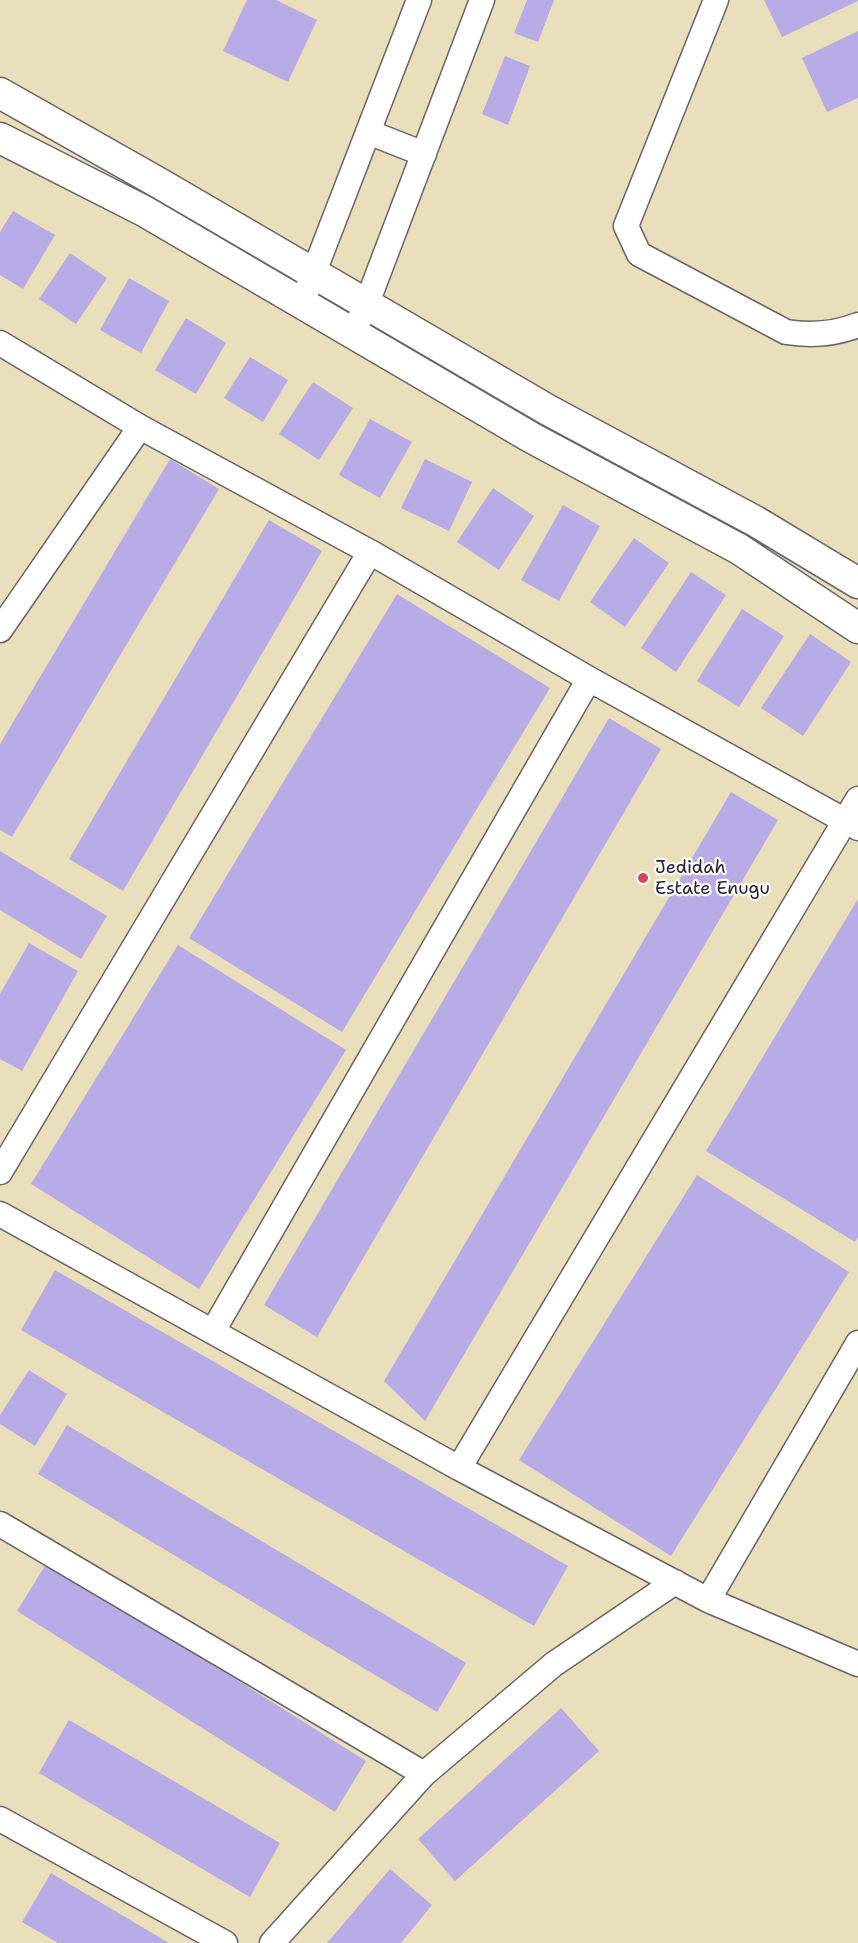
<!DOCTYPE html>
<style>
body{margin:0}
canvas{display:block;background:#eadfbb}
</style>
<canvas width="858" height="1943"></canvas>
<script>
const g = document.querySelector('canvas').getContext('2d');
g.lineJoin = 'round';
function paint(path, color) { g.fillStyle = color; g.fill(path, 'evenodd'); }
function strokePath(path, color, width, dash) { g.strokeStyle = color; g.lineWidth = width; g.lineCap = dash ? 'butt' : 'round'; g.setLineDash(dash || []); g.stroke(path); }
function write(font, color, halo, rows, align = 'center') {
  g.font = font + ' "Shantell Sans",sans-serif'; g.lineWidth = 4.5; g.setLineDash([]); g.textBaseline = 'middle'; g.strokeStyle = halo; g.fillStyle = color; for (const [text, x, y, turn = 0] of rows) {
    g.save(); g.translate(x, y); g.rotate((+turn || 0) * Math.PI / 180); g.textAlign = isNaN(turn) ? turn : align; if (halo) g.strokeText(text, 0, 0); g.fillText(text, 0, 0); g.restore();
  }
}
paint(new Path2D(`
 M247,0H276L317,20L288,82L223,51Z
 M527,0H554L538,42L514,33Z
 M764,0H858V1L782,37Z
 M858,31V98L827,112L802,58Z
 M505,56L530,66L508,125L482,114Z
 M13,211L55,235L23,289L0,275V232Z
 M70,253L107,278L76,324L39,299Z
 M129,278L169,301L141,353L100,330Z
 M186,318L226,343L196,394L155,370Z
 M250,357L288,380L263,422L224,398Z
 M313,382L353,408L319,460L279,434Z
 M370,419L412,442L380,498L339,475Z
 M170,459L219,489L12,837L0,830V744Z
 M425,459L472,482L449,531L401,508Z
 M493,488L534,516L499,570L457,542Z
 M563,505L600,526L559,601L521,580Z
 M269,520L322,551L123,891L69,859Z
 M634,538L669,563L625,627L590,602Z
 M691,572L726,595L676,672L641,648Z
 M397,594L550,688L342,1032L189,938Z
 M742,609L784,636L739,707L697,681Z
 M810,634L851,662L803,736L761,708Z
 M609,718L661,749L317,1337L264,1305Z
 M731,792L778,820L425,1421L384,1381Z
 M0,851L107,916L81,959L0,910Z
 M858,899V1237L855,1242L706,1151Z
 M29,943L78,971L22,1071L0,1059V994Z
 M178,945L346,1050L199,1289L31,1184Z
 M697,1175L849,1272L671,1556L519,1460Z
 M55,1270L568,1566L534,1626L21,1330Z
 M29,1370L67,1394L35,1446L0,1424V1415Z
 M67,1425L466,1663L437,1712L38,1474Z
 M48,1561L366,1761L335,1812L17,1611Z
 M561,1708L599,1751L455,1881L418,1839Z
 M69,1720L280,1843L250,1897L39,1773Z
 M390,1869L432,1905L401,1943H327Z
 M51,1873L169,1943H58L22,1922Z`), '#b7ace6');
const minor = new Path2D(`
 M716,0L626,226L639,254L786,332C811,336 835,334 858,325
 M368,132L424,154
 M307,290L419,0
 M353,333L367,303L482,0
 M0,343L140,427L370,552L589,679L858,828
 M0,630L140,427
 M858,799L459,1468L708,1600L858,1664
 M0,1172L370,552
 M0,1214L459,1468
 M213,1331L589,679
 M0,1524L424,1774
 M708,1600L858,1343
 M0,1819L225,1943
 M272,1943L424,1774L554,1664L675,1582`);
const tertiary = new Path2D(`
 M0,93L159,183L548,410L755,521L858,583
 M0,138L144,211L532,438L739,549L858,628`);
strokePath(minor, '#686468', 27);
strokePath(tertiary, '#686468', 33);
strokePath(minor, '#fff', 24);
strokePath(tertiary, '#fff', 30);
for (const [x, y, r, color] of [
 [643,878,6,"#d1495b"]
]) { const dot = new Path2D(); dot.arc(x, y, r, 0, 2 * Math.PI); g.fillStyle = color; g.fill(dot); strokePath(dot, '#fdfcf7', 2); }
write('18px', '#22223b', '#fdfcf7', [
 ["Jedidah",655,868],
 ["Estate Enugu",655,889]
], 'left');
</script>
